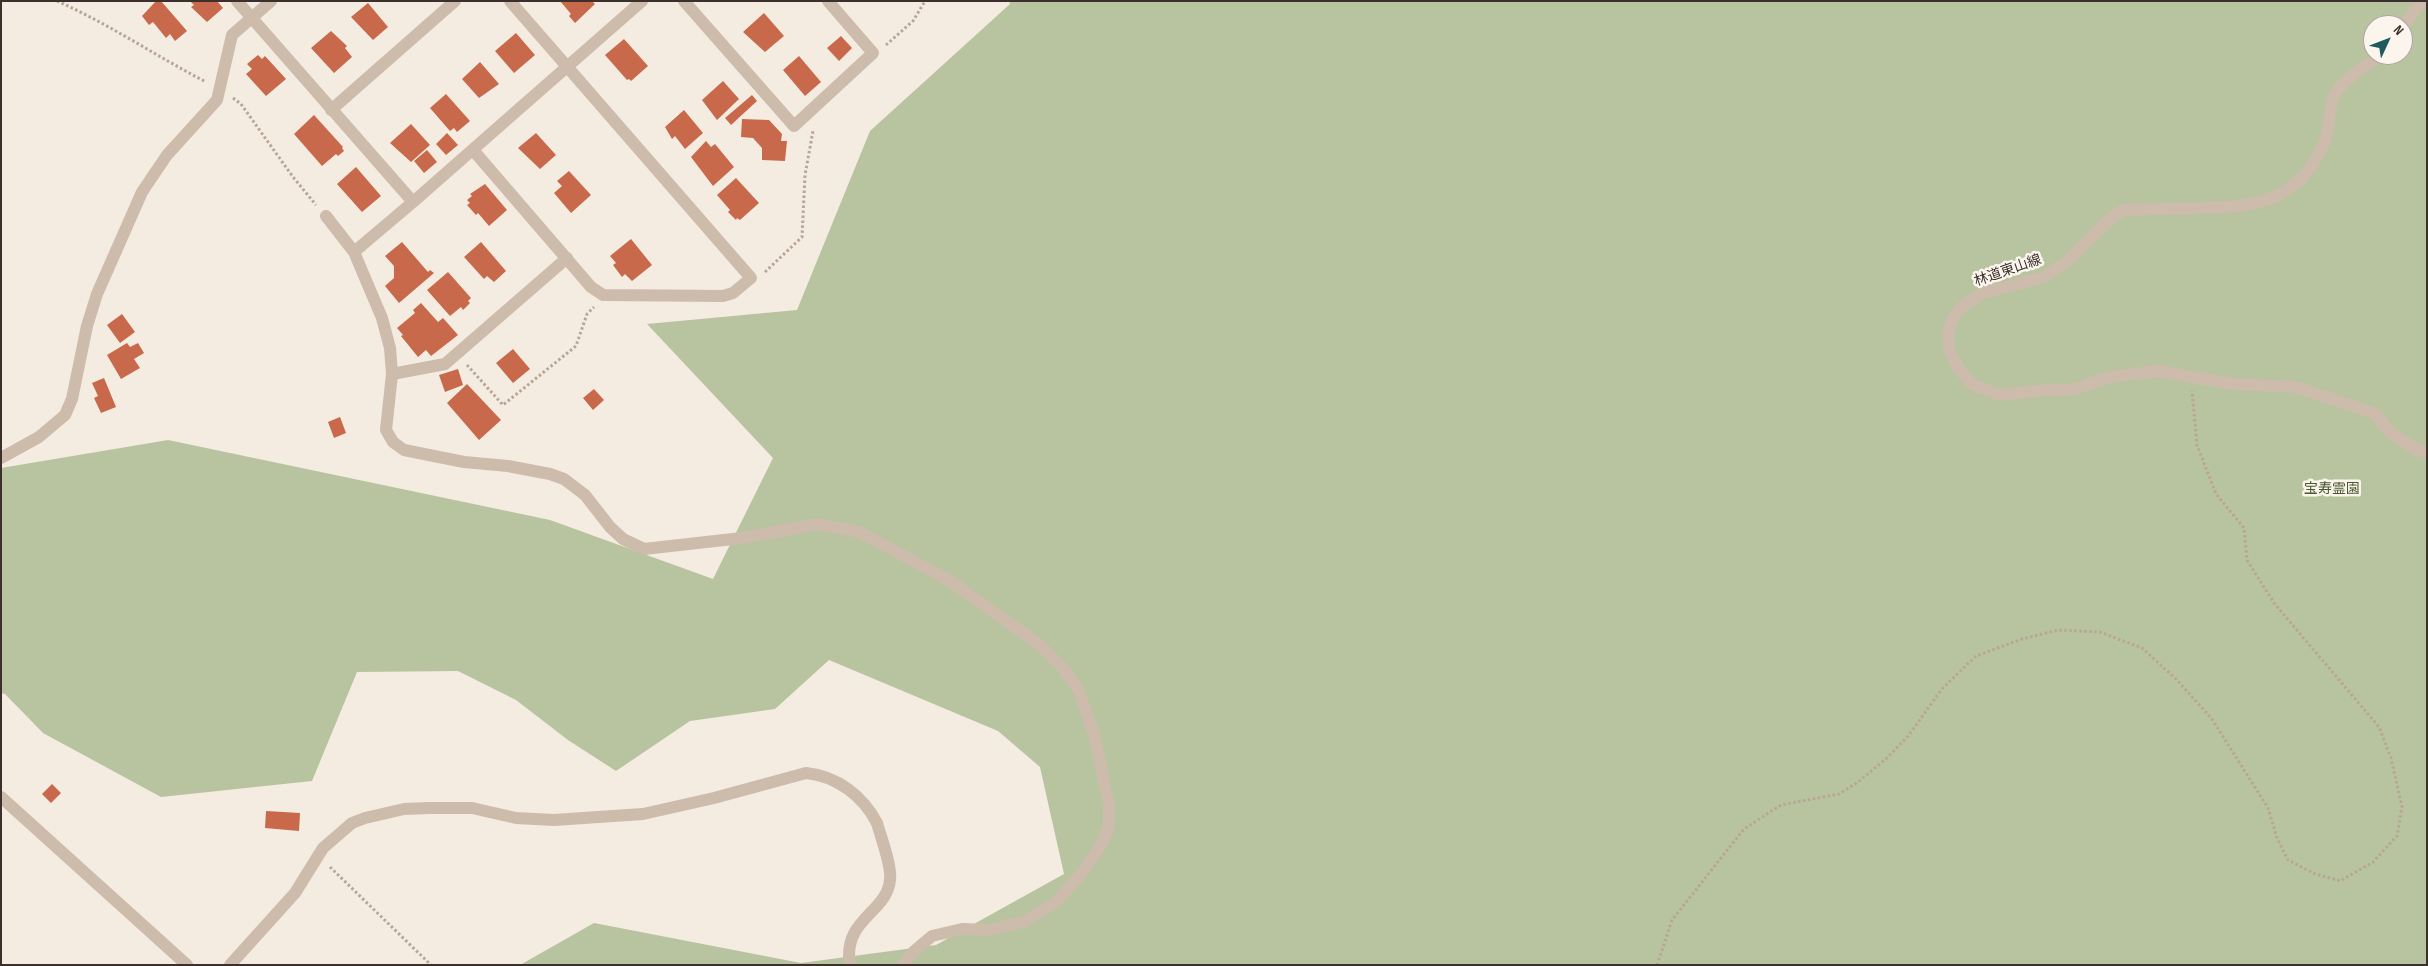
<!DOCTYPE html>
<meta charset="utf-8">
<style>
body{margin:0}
#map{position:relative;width:2428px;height:966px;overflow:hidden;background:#f4ebe1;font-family:"Sofia Sans Condensed",sans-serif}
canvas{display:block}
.frame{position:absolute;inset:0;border:2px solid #3b302b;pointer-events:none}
.north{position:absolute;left:2363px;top:15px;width:50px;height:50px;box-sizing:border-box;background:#fbf5ee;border:1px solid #aea6a0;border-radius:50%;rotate:47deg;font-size:14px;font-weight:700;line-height:20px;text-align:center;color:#3b302b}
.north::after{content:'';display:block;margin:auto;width:18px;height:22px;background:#1f5a5e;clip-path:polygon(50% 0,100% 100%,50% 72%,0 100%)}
</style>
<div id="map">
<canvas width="2428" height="966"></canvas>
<div class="frame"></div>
<div class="north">N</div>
</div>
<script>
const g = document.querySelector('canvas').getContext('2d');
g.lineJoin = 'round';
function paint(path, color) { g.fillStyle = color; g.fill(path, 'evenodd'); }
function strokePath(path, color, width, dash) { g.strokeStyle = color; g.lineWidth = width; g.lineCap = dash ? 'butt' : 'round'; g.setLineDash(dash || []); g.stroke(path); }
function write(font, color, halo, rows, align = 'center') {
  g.font = font + ' "Sofia Sans Condensed","Noto Sans JP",sans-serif'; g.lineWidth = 5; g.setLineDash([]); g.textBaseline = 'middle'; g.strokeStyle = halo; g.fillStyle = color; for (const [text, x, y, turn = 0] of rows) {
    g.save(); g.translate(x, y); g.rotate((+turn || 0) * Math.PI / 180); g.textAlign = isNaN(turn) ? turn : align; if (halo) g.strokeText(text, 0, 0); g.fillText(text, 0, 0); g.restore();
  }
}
paint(new Path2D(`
 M1009,1H2427V965H520L594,923L801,963L936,945L1064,874L1040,767L998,731L829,660L775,709L690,721L616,771L568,740L516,700L458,671L357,672L312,781L161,797L43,733L5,694L1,693V468L168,440L550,520L713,579L773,458L647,324L797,310L870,131L1010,4ZM2373,25H2403V55H2373Z`), '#b8c4a0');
paint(new Path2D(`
 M156,1H161L187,31L175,41L170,34L166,38L153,22L149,25L142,16Z
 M190,1H217L223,8L207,22L191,7L194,5Z
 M560,1H592L595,4L575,23L569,16L571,14Z
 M368,3L388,27L373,40L351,17Z
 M764,13L784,36L765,52L743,32Z
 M331,31L347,46L345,48L352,57L334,73L311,48Z
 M516,33L535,55L514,73L495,51Z
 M841,36L852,48L839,61L827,48Z
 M624,39L648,66L631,81L629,79L627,80L605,55Z
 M258,55L262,59L265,56L286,79L266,96L246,74L252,69L247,64Z
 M799,56L821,82L805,96L783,70Z
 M480,62L499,84L479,98L462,79Z
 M723,81L739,99L717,120L702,100Z
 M446,94L470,121L457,132L454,128L450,131L430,108Z
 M752,95L757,101L731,125L725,118Z
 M684,110L703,133L685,149L675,136L672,139L665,127Z
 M314,115L343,147L342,148L344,151L338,156L336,154L322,166L294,134Z
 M742,119L769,120L782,134L781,141H787L785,161L762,160V148L753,138L741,137Z
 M411,124L430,145L411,162L390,143Z
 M447,133L458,145L446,155L436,144Z
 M536,133L556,155L540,169L518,148Z
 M706,141L711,147L715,144L734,167L713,186L691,157Z
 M427,150L437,162L424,173L414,161Z
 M356,167L381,196L362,212L337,184Z
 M569,171L591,195L571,213L554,193L562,186L557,181Z
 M736,178L759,203L740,220L737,218L736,220L728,212L730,210L717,195Z
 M485,184L507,210L489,226L478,213L476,215L467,205L470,203L467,200L472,196L470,194Z
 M631,239L652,265L632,281L625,274L622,277L613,265L616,263L610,256Z
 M402,242L428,272L430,270L434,273L399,303L385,286L394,278V266L385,256Z
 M481,242L506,271L494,282L487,276L484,279L464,257Z
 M448,272L471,298L468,301L470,303L463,310L461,307L450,316L427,290Z
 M421,303L438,322L443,318L458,335L431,356L426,350L418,357L401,336L403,335L397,328L415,313L413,310Z
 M122,314L135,332L120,343L107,325Z
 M127,343L130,347L138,343L144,353L134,359L140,368L121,379L107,355Z
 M513,349L530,369L513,383L496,363Z
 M458,369L463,385L445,392L439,375Z
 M104,378L116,407L101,413L94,398L98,396L92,383Z
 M467,384L501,420L479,440L447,403Z
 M594,389L604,400L593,410L583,398Z
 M340,417L346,433L334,438L328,422Z
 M52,784L61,793L51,803L42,794Z
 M266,811L300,813L299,831L265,828Z`), '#c8694b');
strokePath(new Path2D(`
 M57,1C109,24 156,56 206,82
 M886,45L913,21L925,1
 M233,98L241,104L293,177L316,205
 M765,272L802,237L805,175L813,131
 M467,365L503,405L576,346L587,314L594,307
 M330,867L431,965
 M1657,965L1672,920L1744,829L1781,805L1839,794L1858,782L1888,757L1909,735L1941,690L1976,656L2022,639L2058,630L2100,632L2142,648L2177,680L2212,719L2268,808L2277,838L2288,860L2313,873L2340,881L2373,862L2397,836L2402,807L2391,758L2379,727L2274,603L2247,560L2244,528L2216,494L2197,445L2192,391`), '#b9a596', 3, [2.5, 2.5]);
strokePath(new Path2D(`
 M237,1L413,202L642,1
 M684,1L794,126L873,53L828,1
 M2403,27L2422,1
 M2380,55C2367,65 2338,83 2333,98C2328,113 2330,128 2324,143C2300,201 2257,207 2200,208C2175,209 2149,209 2124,210L2113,216L2066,262L2044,277L1983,293L1964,305L1954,316L1948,332L1949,349L1958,368L1973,385L2000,395L2045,390H2071L2109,377L2158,371L2234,384L2296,387L2374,413L2391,433L2417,450L2427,452
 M331,110L455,1
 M473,150L591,287L603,295L723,296L733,293L751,278L510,1
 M326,216L354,252L382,318L390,348L392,374L386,430L393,442L404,450L464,462L508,466L550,474L564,479L585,495L610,527L623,539L644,549L742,538L817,524L860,532L950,581L1040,645L1062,667L1078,689L1094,734L1109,805V825L1101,845L1081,874L1057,901L1024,922L988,930L962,929L932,936L912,953L903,965
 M354,252L413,202
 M392,374L445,364L567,258
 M1,458L39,437L65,415L72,399L87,326L97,294L142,192L167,155L217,100L232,35L271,1
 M1,797L187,965
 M230,965L295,893L323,848L352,823L365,818L404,809L429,808H472L516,818L554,820L643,814L714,798L806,773C837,776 863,796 877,823C881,838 892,866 890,880C887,913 842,919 850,965`), '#cdbbac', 12);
write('14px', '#3b302b', '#fbf5ee', [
 ["林道東山線",2008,271,-19]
]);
write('14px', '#4a5a2e', '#fbf5ee', [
 ["宝寿霊園",2332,489]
]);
</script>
